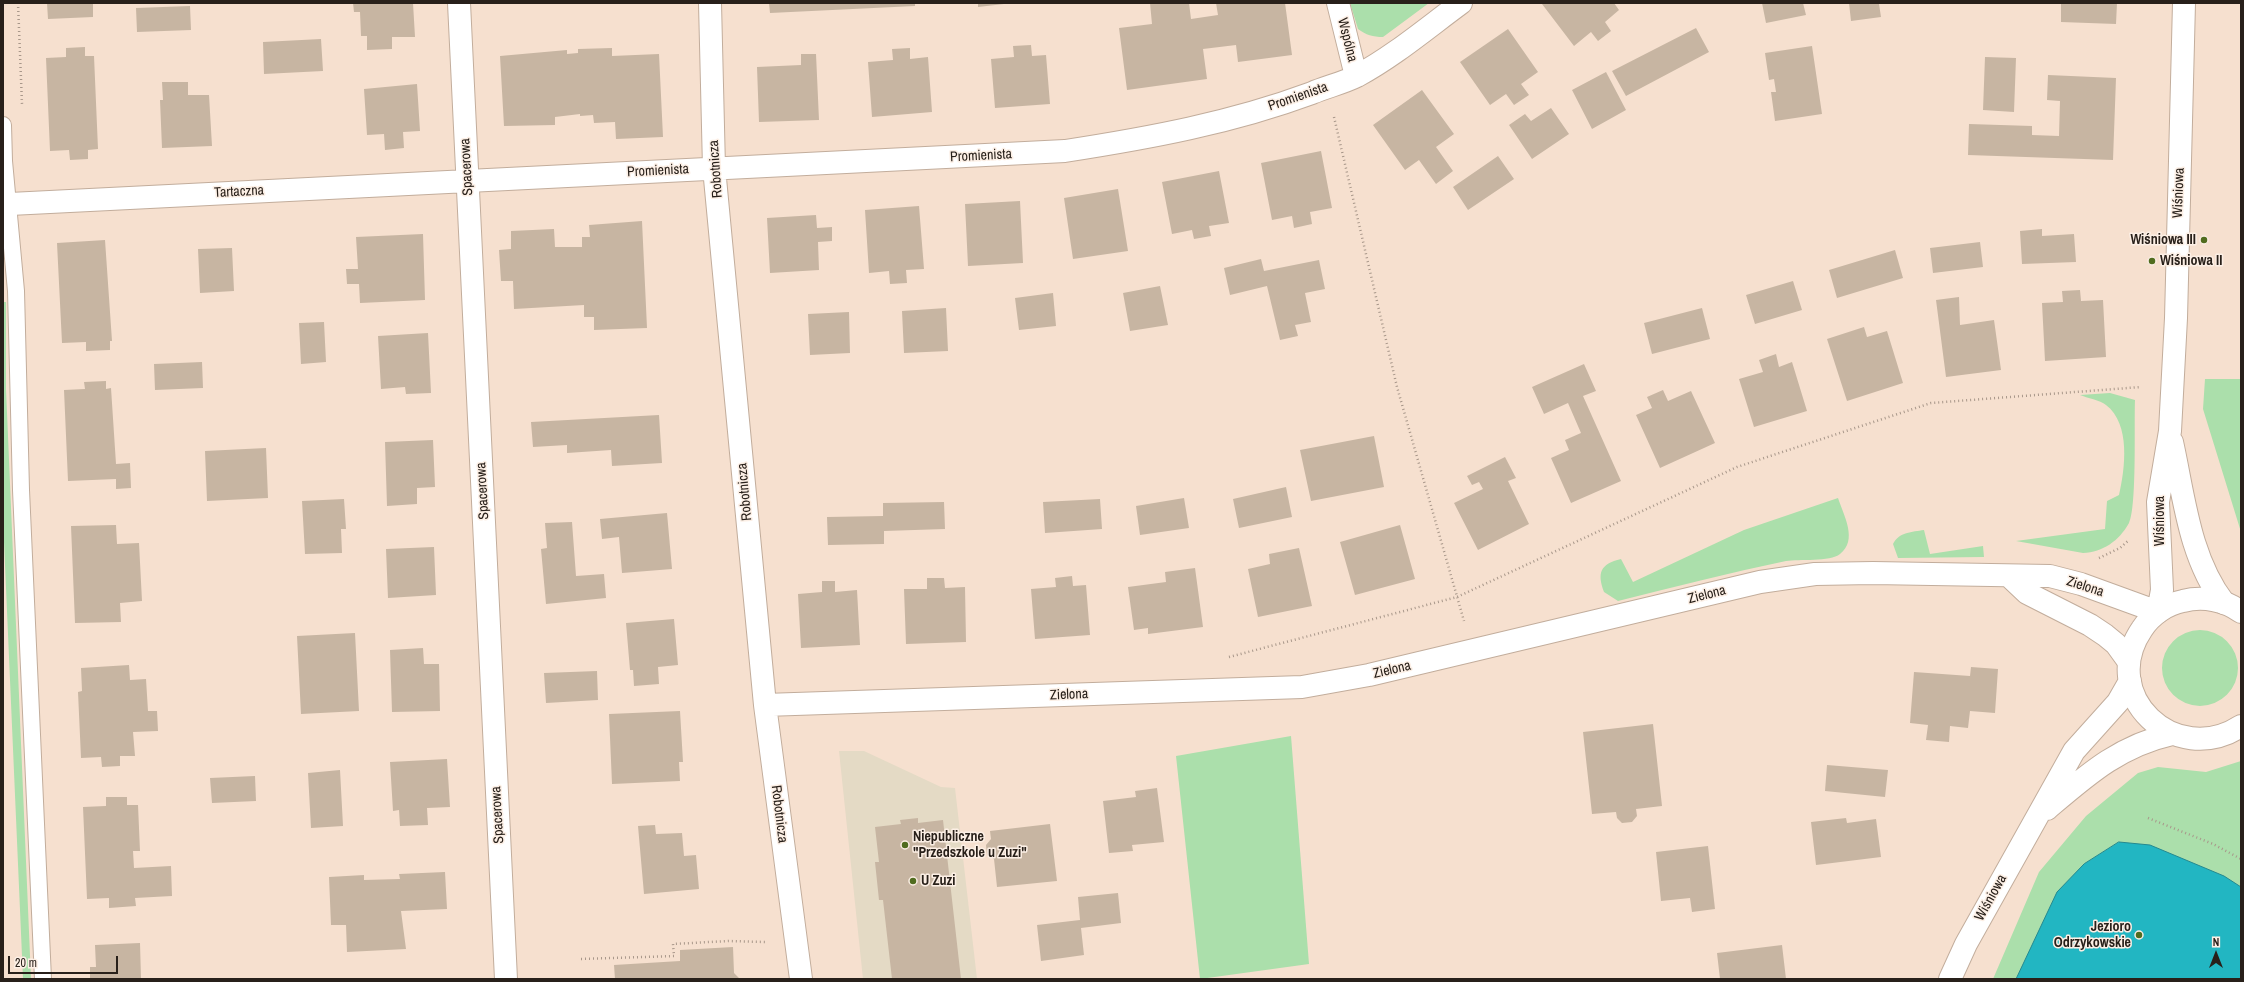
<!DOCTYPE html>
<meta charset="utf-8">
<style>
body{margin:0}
#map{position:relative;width:2244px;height:982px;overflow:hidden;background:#f6e0cf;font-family:"Archivo Narrow",sans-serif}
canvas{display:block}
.frame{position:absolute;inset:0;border:4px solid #28201a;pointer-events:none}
.north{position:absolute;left:2196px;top:934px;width:40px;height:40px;-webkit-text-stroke:3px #fcefe5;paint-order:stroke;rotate:0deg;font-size:11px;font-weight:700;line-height:16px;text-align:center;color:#28201a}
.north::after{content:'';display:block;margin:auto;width:14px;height:18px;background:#28201a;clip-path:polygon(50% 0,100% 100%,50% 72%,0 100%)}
.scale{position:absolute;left:8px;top:956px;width:110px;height:18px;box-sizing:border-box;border:2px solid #28201a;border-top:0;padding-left:5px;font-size:12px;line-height:14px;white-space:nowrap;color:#28201a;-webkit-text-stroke:3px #fcefe5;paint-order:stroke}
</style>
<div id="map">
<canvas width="2244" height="982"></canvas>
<div class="frame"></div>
<div class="north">N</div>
<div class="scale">20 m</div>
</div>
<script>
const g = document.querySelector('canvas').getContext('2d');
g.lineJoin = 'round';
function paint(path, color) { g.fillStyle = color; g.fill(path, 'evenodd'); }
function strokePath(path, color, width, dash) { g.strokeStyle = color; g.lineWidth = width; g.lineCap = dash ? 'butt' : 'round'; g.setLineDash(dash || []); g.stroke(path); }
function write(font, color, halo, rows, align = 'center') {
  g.font = font + ' "Archivo Narrow",sans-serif'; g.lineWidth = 3; g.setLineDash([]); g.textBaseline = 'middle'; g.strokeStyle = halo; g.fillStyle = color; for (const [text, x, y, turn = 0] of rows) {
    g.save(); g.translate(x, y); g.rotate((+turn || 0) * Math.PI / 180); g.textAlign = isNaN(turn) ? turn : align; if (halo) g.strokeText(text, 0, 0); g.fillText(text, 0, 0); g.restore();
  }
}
paint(new Path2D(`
 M839,751H864L941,787L955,788L977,979H863Z`), '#e4dac5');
paint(new Path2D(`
 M1350,3H1429L1383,37C1373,37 1366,35 1358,29Z
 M3,302H6V389L31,979H23L3,519Z
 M2205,379H2241V532L2203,409Z
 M2110,393L2135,400C2134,423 2137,507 2129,523C2119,541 2103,552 2083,553L2016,541L2105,529L2107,501L2119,495C2125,469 2131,424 2106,405C2100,400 2087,398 2080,395Z
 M1838,498C1844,516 1858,540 1840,554C1830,562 1799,559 1786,561C1729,573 1674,587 1618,601L1604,592C1597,573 1600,564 1621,559L1633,582L1744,530Z
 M1924,530L1930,554L1983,546L1984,557L1898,558L1893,544C1899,532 1912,532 1924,530Z
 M2162 668a38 38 0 1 1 76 0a38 38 0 1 1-76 0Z
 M1291,736L1309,964L1200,979L1176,756Z
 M2241,761V979H1993L2039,872L2086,816L2138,773L2158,767L2206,772Z`), '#abdfab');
const water = new Path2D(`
 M2119,842L2150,845L2224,876L2241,887V979H2016L2057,892L2084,864Z`);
paint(water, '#22b6c2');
strokePath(water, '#248990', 1);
paint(new Path2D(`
 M47,3H93V17L48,19Z
 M353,3H413L415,37H392V49L367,50V36H361L360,12H354Z
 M769,3H915V6L770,13Z
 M978,3H1004V4L978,7Z
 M1150,3H1189L1191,19L1218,15L1216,3H1285L1292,55L1238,62L1236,45L1203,49L1207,79L1127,90L1119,28L1152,24Z
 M1544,3H1614L1619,10L1605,22L1611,31L1598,41L1591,32L1574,46L1542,4Z
 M1762,3H1803L1806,15L1766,23Z
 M1849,3H1882L1879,4L1881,17L1851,21Z
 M2061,3H2117L2116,24L2061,22Z
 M190,6L191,30L137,32L136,8Z
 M1696,28L1709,52L1626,96L1612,71Z
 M1508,29L1538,72L1521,84L1529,95L1514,105L1506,94L1490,105L1460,62Z
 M321,39L323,71L264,74L263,42Z
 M1031,45L1032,56L1046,55L1050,104L995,108L991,59L1014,57L1013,46Z
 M1812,46L1822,114L1775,121L1771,92H1776L1774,79L1769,80L1765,53Z
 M85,47V56H94L98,149L88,150V159L70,160L69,150L50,151L46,58L66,57V48Z
 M612,48V56L659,54L663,137L616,139L615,122L594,123L593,115L580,116V114L555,117V125L504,126L500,56L567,50V54L578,53V49Z
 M910,48V59L928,57L932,112L872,117L868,62L893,60L892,49Z
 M801,54H816L819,120L759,122L757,67L801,65Z
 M1985,57L2016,58L2014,112L1983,110Z
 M1606,72L1626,110L1592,129L1572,90Z
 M2048,75L2116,78L2113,160L1968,155L1969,124L2032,126V135L2059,136L2060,101L2047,100Z
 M162,82H188V95H209L212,146L162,148L160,100H163Z
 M417,84L420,131L403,132L404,148L385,150L384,134L367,135L364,89Z
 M1422,90L1454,134L1436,147L1453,171L1436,184L1419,160L1405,170L1373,125Z
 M1551,108L1569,134L1532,159L1509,125L1525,114L1531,121Z
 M1321,151L1332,208L1310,212L1312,224L1294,228L1292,216L1272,220L1261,163Z
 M1498,156L1514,179L1468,210L1453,187Z
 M1219,171L1229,223L1209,226L1211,236L1194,239L1192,230L1172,234L1162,182Z
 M1118,189L1128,251L1073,259L1064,198Z
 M1020,201L1023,263L968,266L965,204Z
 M919,206L924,269L906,270L907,283L890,284L889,271L869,273L865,210Z
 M816,215L817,228L832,227V241L818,242L819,270L770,273L767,218Z
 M642,221L647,328L594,330V317H584V305L514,309L513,281H501L499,250L511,249V231L554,229L555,247H582V237H590L589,225Z
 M2042,229V236L2074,234L2076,262L2022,264L2020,231Z
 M423,234L425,300L360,303L359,284H347L346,269H358L356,237Z
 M105,240L112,341H110V350L86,351V342L62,343L57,243Z
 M1980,242L1983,267L1933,273L1930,248Z
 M232,248L234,291L200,293L198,249Z
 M1895,250L1903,278L1837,298L1829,270Z
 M1261,259L1264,271L1319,260L1325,289L1305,293L1311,322L1295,325L1298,336L1280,340L1267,286L1230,295L1224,268Z
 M1793,281L1802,310L1755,324L1746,295Z
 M1160,286L1168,325L1130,331L1123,293Z
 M2080,290L2081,301L2103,300L2106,357L2045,361L2042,303L2063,302L2062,291Z
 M1053,293L1056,326L1019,330L1015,298Z
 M1959,297L1960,325L1994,320L2001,370L1946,377L1936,300Z
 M946,308L948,351L904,353L902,311Z
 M1702,308L1710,339L1652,354L1644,323Z
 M849,312L850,353L810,355L808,314Z
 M324,322L326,362L301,364L299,323Z
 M1864,327L1867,337L1887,331L1903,383L1847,401L1827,339Z
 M428,333L431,393L406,394L405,387L381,389L378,336Z
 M1776,354L1779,367L1792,362L1807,411L1754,427L1739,379L1763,372L1759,360Z
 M202,362L203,388L155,390L154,364Z
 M1584,364L1596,391L1583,396L1621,481L1571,503L1551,458L1569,450L1565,440L1581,433L1568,403L1544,414L1532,387Z
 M106,381V389L111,388L116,464L130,463L131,488L116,489V479L68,481L64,390L85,389L84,382Z
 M1663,390L1668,401L1691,391L1715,443L1660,468L1636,415L1652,408L1647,397Z
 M659,415L662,463L612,466L611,450L567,453V445L533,447L531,422Z
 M1374,436L1384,487L1311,501L1300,450Z
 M433,440L435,487L417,488V504L387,506L385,442Z
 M266,448L268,498L207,501L205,451Z
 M1505,457L1516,478L1508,481L1529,524L1478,550L1454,503L1483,489L1479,482L1472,485L1467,476Z
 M1286,487L1292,517L1239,528L1233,499Z
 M1184,498L1189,528L1140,535L1136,506Z
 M344,499L346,529H341L342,553L305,554L302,501Z
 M1100,499L1102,529L1045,533L1043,502Z
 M944,502L945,529L884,531V544L828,545L827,517L883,516V503Z
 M667,513L672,569L622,573L619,537L602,539L600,519Z
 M572,522L576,576L604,574L606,598L546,604L541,549L547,548L545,523Z
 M116,525L117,544L139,543L142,601L120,603L121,622L75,623L71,526Z
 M1400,525L1415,579L1355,595L1340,542Z
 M434,547L436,595L388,598L386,549Z
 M1299,548L1312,606L1258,617L1248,569L1270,564L1269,554Z
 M1195,568L1203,627L1148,634V628L1134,630L1128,587L1166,582L1165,572Z
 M1072,576L1073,586L1086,585L1090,635L1035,639L1031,589L1056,587L1055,578Z
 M927,578H944L945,588L965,587L966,642L906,644L904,589H927Z
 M822,581H835V592L857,590L860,645L801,648L798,594L822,592Z
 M674,619L678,665L658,667L659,684L634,686L633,670H630L626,623Z
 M355,633L359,711L301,714L297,636Z
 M423,648L424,664H439L440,711L392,712L390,650Z
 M129,665L130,680L146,679L148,711H157L158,731L133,732L135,756H120V766L102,767L101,757L81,758L78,692L82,691L81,668Z
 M1971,667L1998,669L1995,713L1970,711L1968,728L1950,726L1949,742L1926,740L1928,725L1910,723L1914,672L1970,676Z
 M597,671L598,700L546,703L544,673Z
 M680,711L683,762H679L680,781L612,784L609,714Z
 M1653,724L1662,806L1636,809L1637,816L1632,822L1622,823L1617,818L1616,812L1592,814L1583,732Z
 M447,759L450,807L427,808L428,825L400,826L399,810L393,811L390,762Z
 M1827,765L1888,770L1885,797L1825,791Z
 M340,770L343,826L311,828L308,773Z
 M255,776L256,801L212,803L210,778Z
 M1157,788L1164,842L1132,845L1133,851L1109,853L1103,801L1136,797L1135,791Z
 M106,797H127V805H138L140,851H133L134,868L171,866L172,896L135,898L136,906L109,908V898L87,899L83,807L106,806Z
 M918,818V823L943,820L961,979H892L883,900H879L875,862H879L875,827L901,824L900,820Z
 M1846,818L1847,823L1876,819L1881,857L1816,865L1811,822Z
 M1050,824L1057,881L997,887L994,859L987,855L986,845L991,839L990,831Z
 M655,825L656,834L682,833L684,856L696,855L699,889L644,894L638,826Z
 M1708,846L1715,909L1692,912L1690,898L1661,901L1656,852Z
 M445,872L447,909L401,911L406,949L347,952L346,925H331L329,877L364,875V880L400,879L399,874Z
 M1118,893L1121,923L1081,928L1084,955L1041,961L1037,925L1080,920L1078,897Z
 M140,943L141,979H90V967H96L95,945Z
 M1782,945L1786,979H1720L1717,953Z
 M733,947L734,973L740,979H615L614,965L680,961V950Z`), '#c7b5a2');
const service = new Path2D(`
 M3,125L4,161L16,291L21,490L43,979`);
const minor = new Path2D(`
 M459,3L506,979
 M710,3L714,168L765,705L801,979
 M1338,3L1356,76
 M10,204L1065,151C1149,138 1231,123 1312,93C1326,87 1343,83 1357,76C1394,56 1427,28 1461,3
 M2172,442C2184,496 2189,557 2224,603
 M2009,576L2027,593L2090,625L2105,635L2116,644L2129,662
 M765,705L1302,687L1369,675L1760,582L1815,574L1873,573L2050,576L2081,584L2158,612L2162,590L2158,502L2170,431L2176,318L2184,3`);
const tertiary = new Path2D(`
 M2241,612C2225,600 2203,596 2183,601C2167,604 2151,615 2142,629C2097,695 2175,769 2241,726
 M2047,809C2087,775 2119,746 2172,734
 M1950,979L1966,944L2074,751L2118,702L2130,681`);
strokePath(service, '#c2ad9c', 18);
strokePath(minor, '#c2ad9c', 24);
strokePath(tertiary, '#c2ad9c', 24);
strokePath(new Path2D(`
 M18,3L22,104
 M1334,117L1397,387L1464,621
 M2099,558L2120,548L2129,540
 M1229,657L1457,597L1737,467L1931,403L2141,387
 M2148,818L2213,844L2241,859
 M581,959L674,956L673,944L728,941L765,942`), '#a8978a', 2.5, [1, 3]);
strokePath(service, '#fff', 16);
strokePath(minor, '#fff', 22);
strokePath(tertiary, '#fff', 22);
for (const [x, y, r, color] of [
 [2204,240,4,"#506c1f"],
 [2152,261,4,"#506c1f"],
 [905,845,4,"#506c1f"],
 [913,881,4,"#506c1f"],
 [2139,935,4,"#506c1f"]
]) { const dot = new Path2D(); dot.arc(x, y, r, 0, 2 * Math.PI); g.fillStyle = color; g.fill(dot); strokePath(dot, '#fcefe5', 1.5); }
write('14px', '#28201a', '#fcefe5', [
 ["Wspólna",1347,40,76],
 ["Promienista",1298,97,-19],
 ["Promienista",981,156,-3],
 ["Spacerowa",467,167,-93],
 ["Robotnicza",716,169,-94],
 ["Promienista",658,171,-3],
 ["Tartaczna",239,192,-3],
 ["Wiśniowa",2179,193,-88],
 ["Spacerowa",483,491,-93],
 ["Robotnicza",745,492,-95],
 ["Wiśniowa",2160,521,-90],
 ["Zielona",2085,587,18],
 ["Zielona",1707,595,-14],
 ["Zielona",1392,670,-13],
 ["Zielona",1069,695,-2],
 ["Robotnicza",779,814,83],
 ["Spacerowa",498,815,-93],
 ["Wiśniowa",1991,898,-61]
]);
write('bold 14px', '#28201a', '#fcefe5', [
 ["Wiśniowa III",2196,240,"right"],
 ["Wiśniowa II",2160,261],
 ["Niepubliczne",913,837],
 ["\"Przedszkole u Zuzi\"",913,853],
 ["U Zuzi",921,881],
 ["Jezioro",2131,927,"right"],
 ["Odrzykowskie",2131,943,"right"]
], 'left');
</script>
